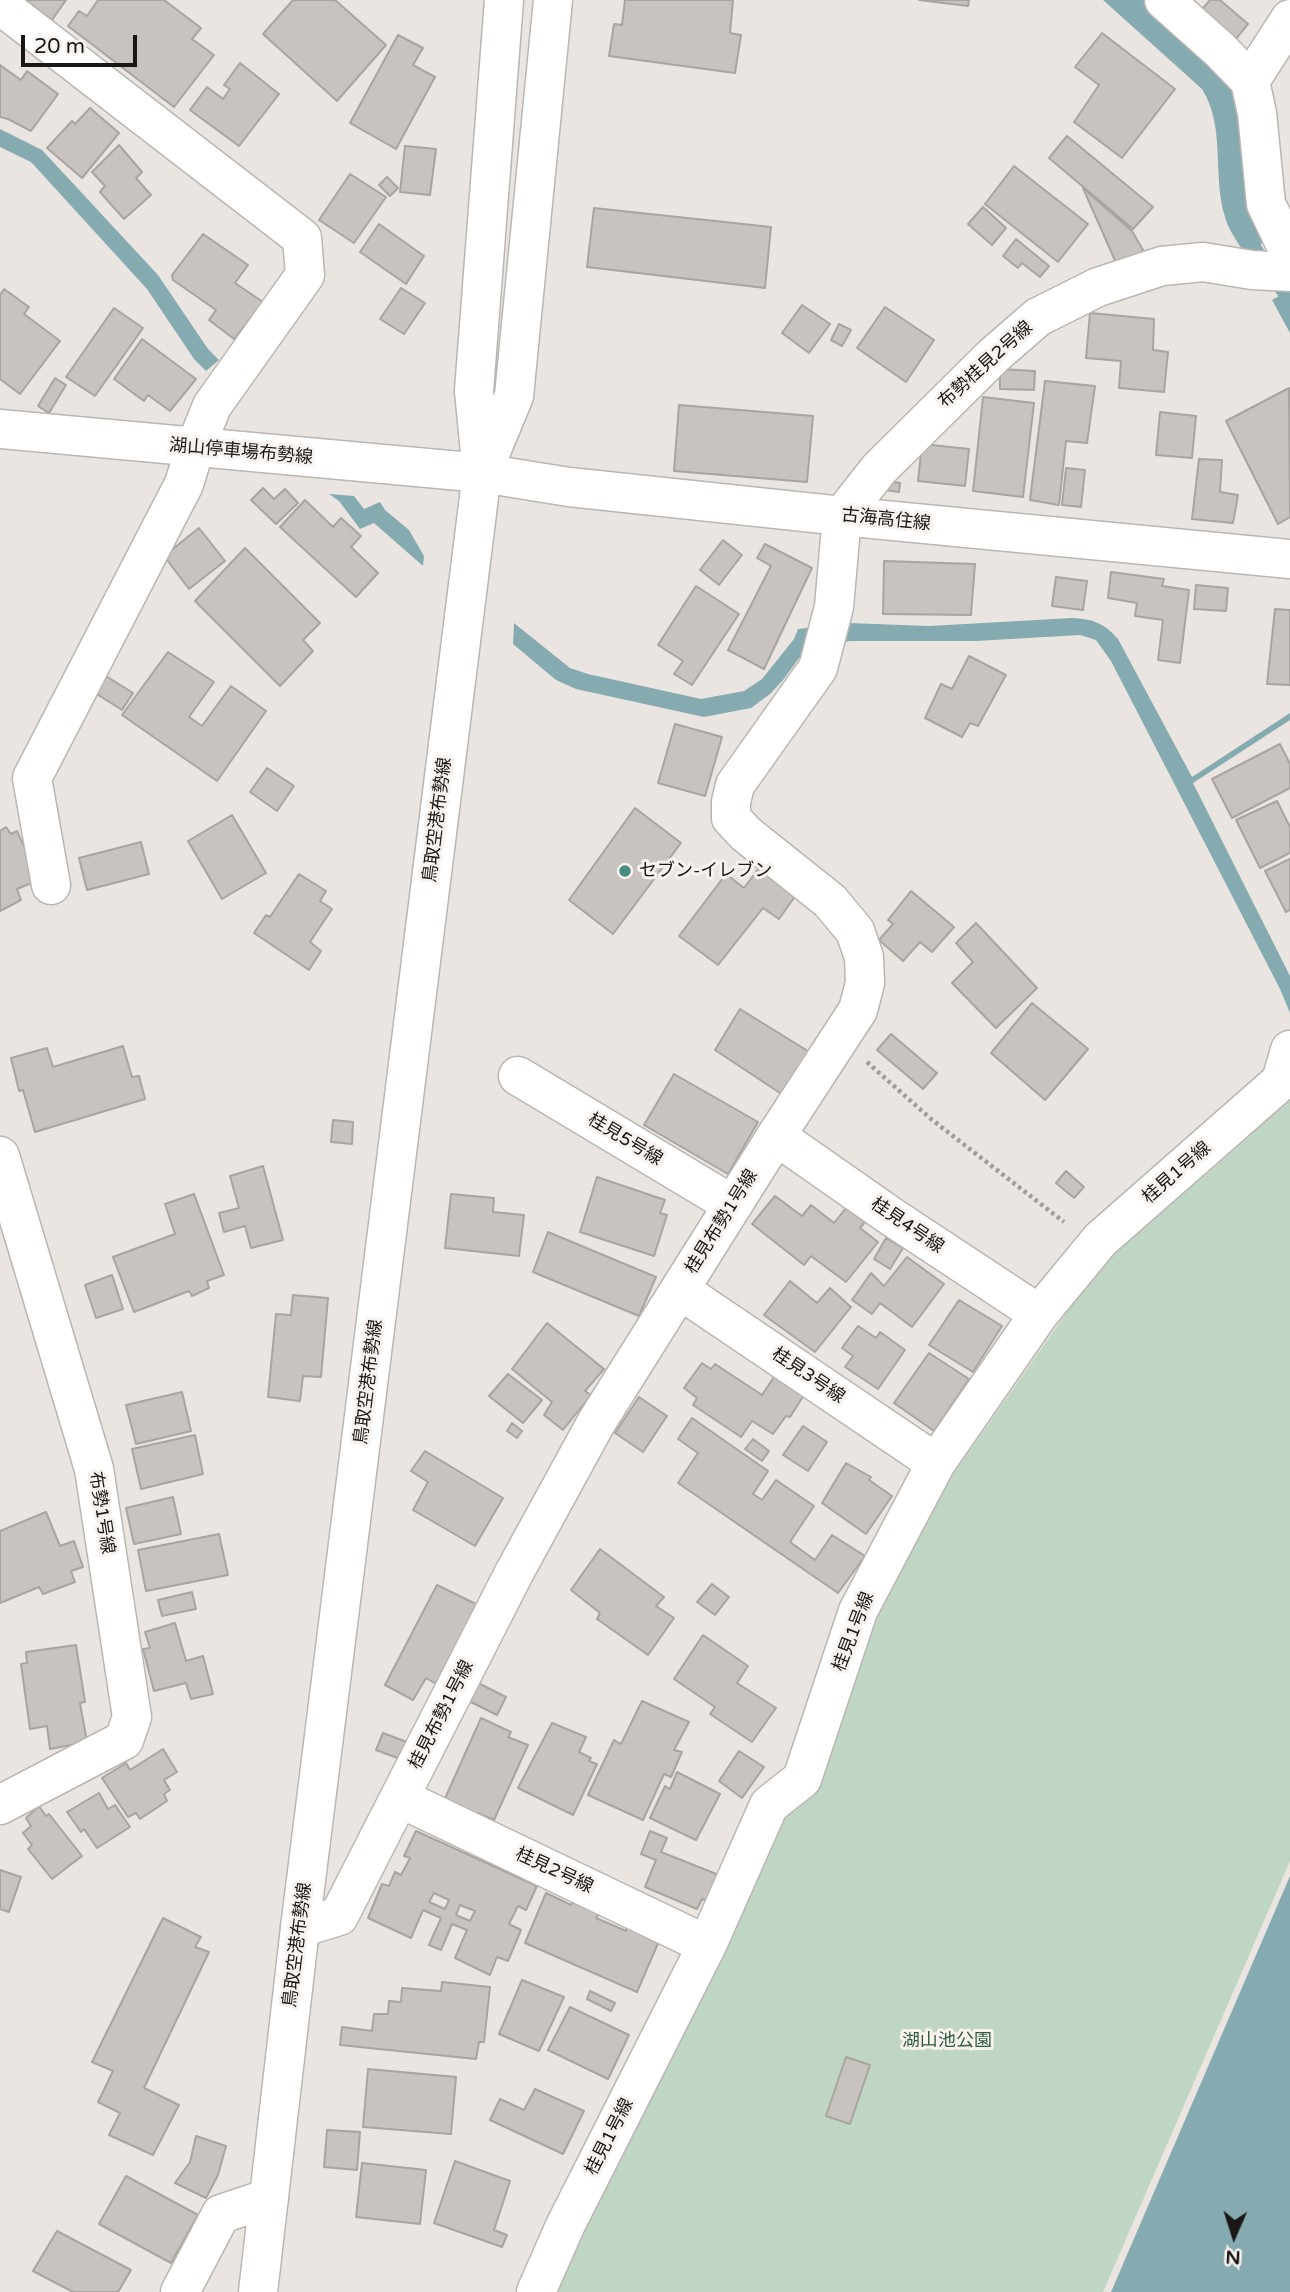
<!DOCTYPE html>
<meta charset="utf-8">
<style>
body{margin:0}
#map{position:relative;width:1290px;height:2292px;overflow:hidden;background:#eae5e0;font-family:"Varela Round",sans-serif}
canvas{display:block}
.north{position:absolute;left:1199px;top:2201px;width:70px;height:70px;-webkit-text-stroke:5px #f7f2ee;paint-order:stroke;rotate:183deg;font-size:19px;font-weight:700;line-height:28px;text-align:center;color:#1a1817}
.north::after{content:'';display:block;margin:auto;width:24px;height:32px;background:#1a1817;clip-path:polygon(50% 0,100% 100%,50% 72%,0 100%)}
.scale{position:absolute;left:21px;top:35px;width:116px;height:32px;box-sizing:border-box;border:4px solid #1a1817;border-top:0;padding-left:9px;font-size:21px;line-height:24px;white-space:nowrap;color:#1a1817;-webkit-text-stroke:5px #f7f2ee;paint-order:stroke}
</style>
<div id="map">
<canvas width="1290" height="2292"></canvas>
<div class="north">N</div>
<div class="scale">20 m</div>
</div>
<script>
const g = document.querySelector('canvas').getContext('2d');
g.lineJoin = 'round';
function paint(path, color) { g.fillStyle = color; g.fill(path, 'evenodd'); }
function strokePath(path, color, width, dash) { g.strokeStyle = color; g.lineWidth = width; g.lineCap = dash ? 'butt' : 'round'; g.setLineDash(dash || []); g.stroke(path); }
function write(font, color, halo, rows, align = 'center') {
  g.font = font + ' "Varela Round","Noto Sans JP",sans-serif'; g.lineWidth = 6; g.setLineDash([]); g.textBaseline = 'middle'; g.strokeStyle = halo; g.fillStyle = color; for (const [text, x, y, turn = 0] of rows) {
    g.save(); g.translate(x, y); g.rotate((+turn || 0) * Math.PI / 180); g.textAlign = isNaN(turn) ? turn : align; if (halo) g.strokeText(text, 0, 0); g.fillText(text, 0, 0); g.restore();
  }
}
paint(new Path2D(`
 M1290,1098V1861L1103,2292H554L709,1976L782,1815L816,1787L879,1613L950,1479L1111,1249L1209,1172Z`), '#c0d6c5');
paint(new Path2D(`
 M1103,0H1149L1242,86L1271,240L1243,251C1237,241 1228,229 1225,217C1212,175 1226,127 1202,89Z
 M0,129L42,150L158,275L208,349L219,360L206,371L194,359L147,289L31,162L0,147Z
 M1290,290V333L1272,300Z
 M329,494L354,496L364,509L380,502L385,510L409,530L424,556L423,566L374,523L360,529L339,501Z
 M1072,618C1093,619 1104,623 1118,639L1192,777L1290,713V720L1193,783L1290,976V1013L1280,989L1111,661L1096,640L1080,635L976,641H850L805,650L783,680L770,694L751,708L704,717L576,689L556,680L513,644L514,623L570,668L588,674L701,699L744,691L762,679L794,639L798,629L849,623L929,626Z
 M1290,1876V2292H1111Z`), '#85abb1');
strokePath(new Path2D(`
 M1246,232L1290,304`), '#85abb1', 12);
const building = new Path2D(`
 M25,0H66L52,20Z
 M98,0H164L201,28L192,39L214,55L174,107L68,26L79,11L87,16Z
 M293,0H335L386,45L337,101L263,34Z
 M625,0H733L730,33L741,35L735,73L609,56L614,24L622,25Z
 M919,0H969L968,6Z
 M1210,0H1220L1248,24L1232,44L1197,15Z
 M1102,33L1175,89L1122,158L1074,122L1099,85L1075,67Z
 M398,35L423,48L413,65L435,77L396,149L350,123Z
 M240,63L279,94L239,146L190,110L207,87L223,99L230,89L224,85Z
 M0,65L21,80L27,71L58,94L31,131L8,119L0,117Z
 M90,108L119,133L82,178L47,148L72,121L75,124Z
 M1067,136L1153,207L1133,229L1049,158Z
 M119,145L142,172L136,178L151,195L124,219L100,192L105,186L92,172Z
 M405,146L436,149L430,195L400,192Z
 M1014,166L1088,224L1058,262L985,204Z
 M350,174L386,197L354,243L319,220Z
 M387,177L398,188L390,196L379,185Z
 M1083,188L1132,231L1147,257L1117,265Z
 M983,207L1006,228L992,245L968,224Z
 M594,208L771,227L765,288L587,267Z
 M379,224L424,256L406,284L360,252Z
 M203,234L248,265L235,283L263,302L234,339L209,320L216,310L173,280L172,275Z
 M1016,239L1049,266L1040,277L1022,263L1018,268L1003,256Z
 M401,288L425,303L404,334L380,319Z
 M4,289L29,307L24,314L60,341L20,394L0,379V295Z
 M802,305L830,324L809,353L782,333Z
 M885,307L934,340L906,382L857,348Z
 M114,308L143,328L95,396L66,377Z
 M1090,313L1154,319L1153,350L1168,352L1164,392L1119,388L1121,361L1086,358Z
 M839,324L851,330L842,346L831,340Z
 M142,339L196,379L170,411L148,395L144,401L114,379Z
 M1000,369L1035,371L1034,390L1000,389Z
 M55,378L66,385L49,413L38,406Z
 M1045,381L1095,386L1087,443L1066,441L1059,505L1030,500Z
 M1289,388L1290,517L1278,524L1226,421Z
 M983,397L1034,403L1023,497L973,491Z
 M679,405L813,416L807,482L674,471Z
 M1160,412L1196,416L1192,458L1156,455Z
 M922,444L969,449L965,486L918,481Z
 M1199,459L1222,460L1220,492L1238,495L1233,523L1192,519Z
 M1066,468L1085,470L1081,507L1062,505Z
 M886,481L900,483L899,492L885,490Z
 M263,488L274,499L285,489L298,503L276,524L251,500Z
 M305,500L333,527L341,518L361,536L351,547L378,573L356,597L280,527Z
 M199,528L225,561L189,589L164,556Z
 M723,540L742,555L719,585L700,570Z
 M765,544L812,568L764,669L728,650L771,566L757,558Z
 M245,548L320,623L303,640L313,651L280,686L195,601Z
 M884,561L975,564L971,615L883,614Z
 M1111,572L1164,579L1162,586L1189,590L1180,663L1158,660L1163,620L1135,616L1137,603L1108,598Z
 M1056,577L1087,581L1083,610L1052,606Z
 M1196,585L1228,588L1226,611L1194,609Z
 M696,586L739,614L692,685L674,674L683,661L658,645Z
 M1275,609L1290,610V685L1267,684Z
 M168,652L214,682L189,717L202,726L231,686L266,711L217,781L122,715Z
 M969,656L1006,675L978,726L970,723L962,737L925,718L941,684L952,689Z
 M106,676L133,693L122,710L95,693Z
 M675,724L722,737L705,796L658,783Z
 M1280,744L1290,764V788L1232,818L1212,779Z
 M267,768L294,786L277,811L250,792Z
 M1277,801L1290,827V853L1260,868L1236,820Z
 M635,808L681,843L613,934L569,900Z
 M232,815L266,873L222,899L188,841Z
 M6,827L11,834L17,831L39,880L17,889L21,900L0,911V831Z
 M141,842L149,874L87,890L79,858Z
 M1290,859V910L1286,912L1265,871Z
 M759,868L796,895L779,919L763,908L718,965L679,936L726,874L744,888Z
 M299,874L326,891L320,901L332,909L310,942L321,951L309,970L254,933L266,915L270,917Z
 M911,891L954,927L932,952L920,942L903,961L879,940L893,924L888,920Z
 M976,923L1037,988L996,1028L952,983L973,962L956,943Z
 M1032,1003L1088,1049L1045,1100L991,1053Z
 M740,1009L811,1053L783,1095L715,1050Z
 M891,1034L937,1073L923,1089L877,1050Z
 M123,1046L132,1077L139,1076L145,1099L35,1132L23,1090L19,1091L11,1058L47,1048L53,1067Z
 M674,1074L758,1122L728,1174L644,1125Z
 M333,1120L353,1122L352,1144L331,1142Z
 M263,1166L283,1240L251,1248L245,1226L224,1232L219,1213L239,1208L230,1176Z
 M1066,1171L1084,1187L1074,1198L1056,1183Z
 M597,1177L665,1200L660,1213L667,1215L654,1256L580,1232Z
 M194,1194L224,1275L207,1281L209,1288L192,1296L189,1291L134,1312L113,1257L175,1234L165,1204Z
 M451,1194L494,1198L493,1212L524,1215L519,1256L445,1248Z
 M775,1196L802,1216L811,1205L834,1223L846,1208L865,1222L860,1228L878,1242L846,1282L811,1256L804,1265L752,1224Z
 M548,1232L656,1277L639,1316L533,1272Z
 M886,1238L903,1248L890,1269L874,1259Z
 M907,1257L944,1284L912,1327L880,1303L872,1314L852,1300L871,1273L884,1286Z
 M112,1275L123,1309L96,1318L85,1285Z
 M790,1281L817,1303L830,1288L851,1307L815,1352L764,1315Z
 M293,1295L328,1298L321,1377L303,1376L300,1401L268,1397L276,1314L291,1315Z
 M959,1300L1002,1326L973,1372L929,1345Z
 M547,1323L604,1369L585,1391L591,1395L563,1430L544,1415L552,1402L512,1369Z
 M858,1326L876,1338L880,1332L905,1350L878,1389L845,1367L853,1356L842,1348Z
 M929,1353L969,1379L934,1431L894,1403Z
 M702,1363L711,1369L715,1364L762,1395L774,1377L804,1395L790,1417L786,1416L773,1434L752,1421L741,1437L693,1405L697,1398L684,1388Z
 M508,1374L542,1400L523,1423L489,1396Z
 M182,1392L191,1431L136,1444L126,1405Z
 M639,1397L667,1416L643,1452L615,1433Z
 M692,1418L768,1471L753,1494L762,1500L776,1480L814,1506L790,1542L815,1560L832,1535L865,1556L838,1593L678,1483L698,1453L678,1439Z
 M512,1423L522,1431L517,1438L507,1431Z
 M803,1426L827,1442L808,1471L783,1455Z
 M195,1435L203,1474L141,1489L132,1449Z
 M753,1439L769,1451L762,1461L745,1449Z
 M425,1451L503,1498L475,1546L413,1510L428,1482L411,1471Z
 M846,1463L871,1477L869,1480L892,1496L866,1534L822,1503Z
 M173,1497L181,1534L134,1544L126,1508Z
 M46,1512L60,1546L74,1541L83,1567L71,1571L75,1582L43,1594L39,1587L0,1603V1531Z
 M219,1534L228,1575L146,1591L138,1550Z
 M600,1549L664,1597L656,1606L674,1618L648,1655L597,1619L600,1613L571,1590Z
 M712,1584L729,1597L715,1615L697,1602Z
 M437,1585L480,1606L438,1685L426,1678L413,1700L385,1685Z
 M192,1592L196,1609L162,1616L158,1600Z
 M175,1623L186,1661L203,1656L213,1694L191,1699L186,1683L154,1691L143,1649L150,1648L145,1632Z
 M703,1635L748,1666L737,1683L776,1708L752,1742L710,1714L715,1707L674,1679Z
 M76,1645L85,1702L80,1703L87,1742L50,1749L47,1726L30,1729L21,1664L27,1663L26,1652Z
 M478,1683L506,1697L497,1715L469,1701Z
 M642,1701L689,1722L674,1750L682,1752L671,1777L664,1774L643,1820L588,1795L614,1740L621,1744Z
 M481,1718L511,1732L508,1737L528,1745L494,1820L478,1813L475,1818L443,1803Z
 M552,1723L586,1737L579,1752L591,1758L589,1761L597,1764L573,1815L518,1788Z
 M383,1733L407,1742L400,1759L376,1750Z
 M163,1749L177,1772L164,1780L170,1790L164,1794L167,1801L140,1819L136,1813L128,1817L102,1778L126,1763L130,1770Z
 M739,1751L764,1767L742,1798L719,1781Z
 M677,1772L720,1794L696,1840L650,1818L665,1786L670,1789Z
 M99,1793L108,1809L115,1805L130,1827L97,1848L84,1829L81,1832L67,1812Z
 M39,1806L46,1816L49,1814L82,1856L52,1879L28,1849L32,1845L23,1833L31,1826L26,1818Z
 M416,1831L537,1886L526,1910L518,1906L509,1924L521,1930L508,1961L497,1957L490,1975L455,1958L467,1930L452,1924L441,1950L429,1945L441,1918L423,1910L411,1938L368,1918L382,1884L389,1886L395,1872L401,1875L410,1858L404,1856ZM434,1893L449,1900L445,1909L429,1902ZM460,1905L475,1911L470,1921L456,1915Z
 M650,1831L667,1838L661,1852L719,1875L708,1901L702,1899L697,1909L645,1887L656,1860L641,1854Z
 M0,1870L21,1877L9,1912L0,1909Z
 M546,1893L571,1905L573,1902L599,1913L596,1918L626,1931L627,1927L659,1941L637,1992L525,1943Z
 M163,1918L201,1937L195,1947L209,1952L144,2088L179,2105L153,2155L109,2135L120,2113L98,2102L113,2071L92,2062Z
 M522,1980L564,1997L539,2051L499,2034Z
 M442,1982L490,1987L484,2042H479L476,2059L340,2045L342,2027L372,2031L374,2014H388L389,2001L401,2002L402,1988L441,1991Z
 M590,1991L615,2003L611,2011L587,1999Z
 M570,2007L629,2035L608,2079L548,2050Z
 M846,2057L870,2065L850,2124L826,2116Z
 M368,2069L456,2077L451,2134L363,2127Z
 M535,2089L584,2111L563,2154L490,2120L500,2099L524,2110Z
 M327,2130L360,2132L357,2170L324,2167Z
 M196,2136L226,2146L218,2175L206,2198L175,2183L190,2162Z
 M455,2161L510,2181L494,2230L507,2235L502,2247L434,2223Z
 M362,2163L426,2170L420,2224L356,2217Z
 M126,2176L198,2215L171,2263L99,2224Z
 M57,2231L131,2270L118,2292H73L33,2271Z`);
paint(building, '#c8c3bf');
strokePath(building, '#a8a4a0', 2);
const minor = new Path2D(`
 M1164,0L1220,50L1250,81L1257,113L1266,204L1290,254
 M0,5L302,238L305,275L212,406L195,448L184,484L32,778L51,885
 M1250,81L1290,19
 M482,473L569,487L842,516L1290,559
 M518,1076L733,1205
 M776,1136L892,1217L1039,1314
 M0,1156L94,1469L132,1717L124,1740L0,1805
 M680,1290L936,1463
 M400,1798L707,1945
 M300,1928L339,1916L514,1573L596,1423L776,1136L858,1010L865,983L864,957L855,931L830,901L746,834L731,818V802L735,785L818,668L834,607L842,516L879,469L993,356L1038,317L1098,287L1162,266L1203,262L1252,270L1290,272
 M180,2292L221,2214L269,2198
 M536,2292L565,2226L707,1945L769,1805L802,1779L858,1611L936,1463L1039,1314L1100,1240L1281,1081L1290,1050`);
const major = new Path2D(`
 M0,429L482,473
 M484,468L514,396L553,0
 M258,2292L300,1928L482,473L474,391L504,0`);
strokePath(minor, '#bab6b2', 41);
strokePath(major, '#bab6b2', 41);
strokePath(new Path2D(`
 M867,1062L931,1119L1064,1222`), '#a09c99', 4.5, [3.5, 3.5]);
strokePath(minor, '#fff', 38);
strokePath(major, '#fff', 38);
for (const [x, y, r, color] of [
 [625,871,7,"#488c80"]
]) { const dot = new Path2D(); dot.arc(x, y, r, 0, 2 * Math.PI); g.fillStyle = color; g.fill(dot); strokePath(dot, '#f7f2ee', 2.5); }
write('18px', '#1a1817', '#f7f2ee', [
 ["布勢桂見2号線",986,365,-42],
 ["湖山停車場布勢線",241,452,5],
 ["古海高住線",886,520,6],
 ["鳥取空港布勢線",438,820,-83],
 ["桂見5号線",625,1140,31],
 ["桂見1号線",1177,1173,-41],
 ["桂見布勢1号線",722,1222,-58],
 ["桂見4号線",907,1226,34],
 ["桂見3号線",808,1376,34],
 ["鳥取空港布勢線",369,1382,-83],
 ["布勢1号線",101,1513,81],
 ["桂見1号線",854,1632,-69],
 ["桂見布勢1号線",442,1715,-63],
 ["桂見2号線",554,1871,25],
 ["鳥取空港布勢線",298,1945,-83],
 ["桂見1号線",610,2137,-63]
]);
write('18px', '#1a1817', '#f7f2ee', [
 ["セブン-イレブン",639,871]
], 'left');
write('18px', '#305d3e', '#f7f2ee', [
 ["湖山池公園",947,2041]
]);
</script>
